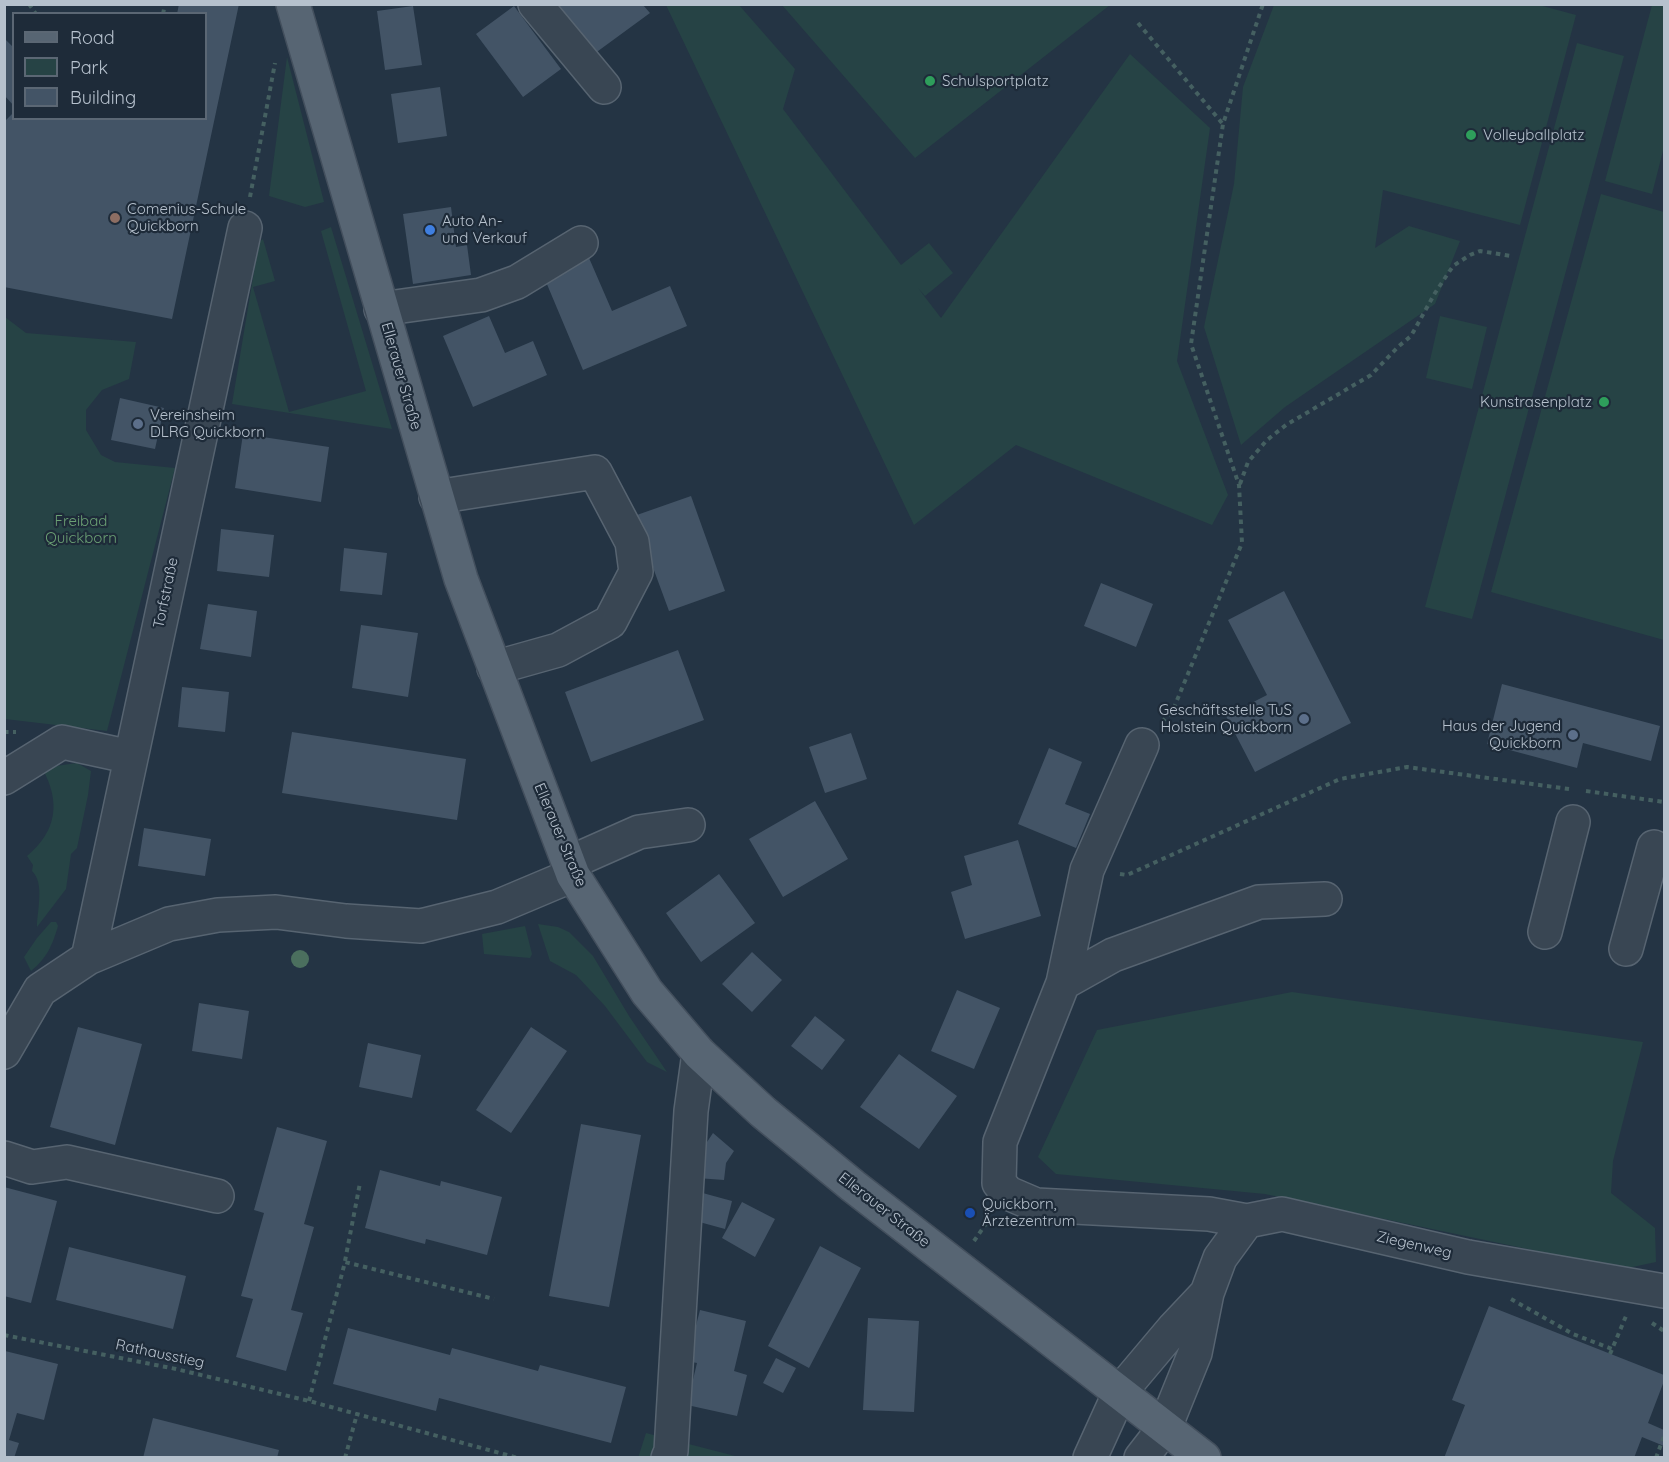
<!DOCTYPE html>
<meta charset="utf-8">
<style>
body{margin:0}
#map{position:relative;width:1669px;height:1462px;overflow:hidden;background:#243444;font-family:Quicksand,sans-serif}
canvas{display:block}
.frame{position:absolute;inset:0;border:6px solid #b6c1cd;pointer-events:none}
.legend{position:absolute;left:12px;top:12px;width:195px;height:108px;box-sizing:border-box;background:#1e2b39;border:2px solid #5b6774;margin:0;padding:8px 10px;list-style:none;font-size:18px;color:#b6c1cd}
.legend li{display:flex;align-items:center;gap:12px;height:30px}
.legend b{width:30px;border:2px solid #5b6774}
</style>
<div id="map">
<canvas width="1669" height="1462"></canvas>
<div class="frame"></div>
<ul class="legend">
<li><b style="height:8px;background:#576573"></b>Road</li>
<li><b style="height:16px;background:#264345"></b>Park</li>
<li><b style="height:16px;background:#435466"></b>Building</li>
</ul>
</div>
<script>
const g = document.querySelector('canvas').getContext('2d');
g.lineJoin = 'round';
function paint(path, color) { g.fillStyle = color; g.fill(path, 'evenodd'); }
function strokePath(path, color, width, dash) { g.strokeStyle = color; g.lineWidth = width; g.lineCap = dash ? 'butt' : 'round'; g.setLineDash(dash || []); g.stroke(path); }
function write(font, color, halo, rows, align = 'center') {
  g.font = font + ' Quicksand,sans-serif'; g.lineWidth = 4.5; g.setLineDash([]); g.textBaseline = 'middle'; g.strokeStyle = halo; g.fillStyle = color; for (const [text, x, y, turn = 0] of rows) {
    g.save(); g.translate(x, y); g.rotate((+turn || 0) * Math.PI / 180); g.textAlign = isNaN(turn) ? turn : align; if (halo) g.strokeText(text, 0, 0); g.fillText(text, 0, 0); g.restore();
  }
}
paint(new Path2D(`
 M666,5H739L795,69L783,109L901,265L929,243L953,273L925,296L918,288L941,318L1130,54L1210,128L1177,361L1228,495L1212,525L1016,445L914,525Z
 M782,5H1110L915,158Z
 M1539,5L1576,15L1520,225L1383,190L1375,248L1409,226L1460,241L1435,304L1285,407L1241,445L1204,327L1234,184L1243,87L1274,5Z
 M1652,5H1664V147L1652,194L1605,181Z
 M1577,43L1624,56L1472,619L1425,607Z
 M287,57L324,202L305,207L269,196Z
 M1601,194L1664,212V640L1491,592Z
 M331,227L392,429L232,404L259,242L263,239L275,281L253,287L289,412L366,391L321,231Z
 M1440,316L1487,327L1472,389L1426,378Z
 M5,317L26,333L136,342L129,379L102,390L86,410V430L101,455L115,462L175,468L107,731L5,719Z
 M77,763L91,771L88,795L77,848L71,854L66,889L37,927C37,911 45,883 32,871L33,865L27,856C57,831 61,802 42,768Z
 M51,922H56L58,926C52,946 47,958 31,971L24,957L37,938Z
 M538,924L558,927L569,932L593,956L629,1016L667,1072L647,1062L605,1006L576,975L550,961Z
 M525,926L532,954L530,958L484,954L482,934Z
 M1292,992L1643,1042L1613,1161L1611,1193L1655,1228L1656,1262L1623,1269L1265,1194L1056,1174L1038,1157L1097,1030Z
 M646,1433L739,1457L638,1458Z`), '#264345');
paint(new Path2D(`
 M179,4H239L172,319L4,287V122L14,112V118H206V14H177Z
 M557,5H643L650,13L594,54Z
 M413,6L422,65L385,70L377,11Z
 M514,6L561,69L523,97L476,34Z
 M4,38L14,48V106L4,95Z
 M440,87L447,136L398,143L391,94Z
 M451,207L456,247L467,245L471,275L413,284L403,214Z
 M586,251L612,311L670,286L687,326L583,370L541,270Z
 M489,316L505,353L533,341L547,375L473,407L443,336Z
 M120,398L164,408L155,449L111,440Z
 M243,434L329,447L321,502L235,488Z
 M691,496L725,591L669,611L634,516Z
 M221,529L274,535L269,577L217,571Z
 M344,548L387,553L382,595L340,591Z
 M1101,583L1153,604L1136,647L1084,626Z
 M1284,591L1351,723L1255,772L1226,716L1267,695L1228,620Z
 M208,604L257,611L251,657L200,649Z
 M361,625L418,633L408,697L352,688Z
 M678,650L704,720L591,762L565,692Z
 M1502,684L1660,726L1651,761L1583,743L1577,768L1487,744Z
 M182,687L229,692L225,732L178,727Z
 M292,732L466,759L457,820L282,793Z
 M851,733L867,779L825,793L809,747Z
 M1049,748L1082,762L1065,804L1090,814L1076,848L1018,824Z
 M815,801L848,859L783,897L749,839Z
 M144,828L211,839L205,876L138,866Z
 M1018,840L1041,916L965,939L951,892L972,885L964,856Z
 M719,874L755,923L701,962L666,913Z
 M752,952L782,980L752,1012L722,984Z
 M957,990L1000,1008L974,1069L931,1051Z
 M199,1003L249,1011L242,1059L192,1051Z
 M815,1016L845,1040L822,1070L791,1046Z
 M78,1027L142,1044L115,1145L50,1127Z
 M531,1027L567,1051L511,1133L476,1110Z
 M368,1043L421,1055L412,1098L359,1087Z
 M899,1054L957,1096L919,1149L860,1107Z
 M581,1124L641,1135L609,1307L549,1296Z
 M277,1127L327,1141L304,1224L314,1227L291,1310L303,1313L286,1371L236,1357L253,1299L241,1296L264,1213L254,1210Z
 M713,1133L734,1151L726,1163L724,1180L697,1178L699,1154Z
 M380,1170L440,1186L441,1181L502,1197L487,1255L426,1239L425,1244L365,1228Z
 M4,1187L57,1201L31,1303L4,1296Z
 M699,1192L732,1201L725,1229L692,1220Z
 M742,1202L775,1219L755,1257L722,1238Z
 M820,1246L861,1268L809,1368L768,1346Z
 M69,1247L186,1276L173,1329L56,1300Z
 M1489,1306L1664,1375V1381L1648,1423L1664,1430V1446L1642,1437L1634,1458H1444L1465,1405L1452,1400Z
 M700,1310L746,1321L734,1371L747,1375L737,1416L687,1405L697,1363L687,1361Z
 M868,1318L919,1321L914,1412L863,1410Z
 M348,1328L450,1355L452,1348L538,1371L540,1365L626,1387L611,1443L439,1398L436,1411L333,1384Z
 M5,1351L58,1364L44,1420L17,1413L9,1440L19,1443L14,1458H4Z
 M776,1358L796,1368L783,1393L763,1383Z
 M153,1418L279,1450L277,1458H143Z`), '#435466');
const minor = new Path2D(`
 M535,4L604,87
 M381,309L481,295L517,282L581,243
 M436,497L595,472L632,542L636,572L610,622L558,650L494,668
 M1142,745L1087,870L1063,983L1000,1142L999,1183L1008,1193L1036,1205L1209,1214L1247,1221L1282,1214L1468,1257L1664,1291
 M4,778L62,742L131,757
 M569,863L639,832L688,825
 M1545,932L1573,822
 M1626,949L1654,847
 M88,958L245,228
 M1063,983L1113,955L1259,902L1325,899
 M4,1052L40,990L88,958L169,924L218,915L276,912L346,921L421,926L497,907L573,875
 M4,1158L32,1167L67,1162L217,1196
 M668,1458L671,1451L691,1111L699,1053
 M1090,1458L1120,1392L1174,1328L1207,1293
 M1141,1458L1165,1427L1195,1353L1207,1293L1220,1258L1247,1221`);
const major = new Path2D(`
 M293,4L461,579L573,875L647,992L699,1053L763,1112L853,1186L1204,1458`);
strokePath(minor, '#576471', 36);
strokePath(major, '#434f5d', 36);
strokePath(new Path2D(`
 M29,4L36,14
 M163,14L165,4
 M1138,23L1222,123
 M250,197L275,63
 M1240,484L1248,462L1267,440L1286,425L1371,375L1399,346L1411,336L1435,293L1453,266L1470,255L1480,251L1511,256
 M1162,722L1173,710L1242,543L1239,485L1191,344L1223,124L1263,4
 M4,732H16
 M1586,791L1664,802
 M1120,874L1127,875L1340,779L1407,767L1569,789
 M974,1241L990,1218
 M345,1261L360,1183
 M1511,1299L1573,1334L1612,1349
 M1652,1323L1664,1331
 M4,1335L176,1369L309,1401L518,1458
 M1610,1354L1626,1316
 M309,1401L345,1262L494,1299
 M345,1458L357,1414
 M1656,1458L1664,1436`), '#456061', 4, [4.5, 4.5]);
strokePath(minor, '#394653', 33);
strokePath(major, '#576573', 33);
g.fillStyle = '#4b6f5e';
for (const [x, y] of [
 [300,959]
]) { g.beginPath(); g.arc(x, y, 9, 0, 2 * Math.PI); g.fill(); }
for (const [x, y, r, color] of [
 [930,81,6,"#2e9e5b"],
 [1471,135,6,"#2e9e5b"],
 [115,218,6,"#8d6e63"],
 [430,230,6,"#3f7fe0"],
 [1604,402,6,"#2e9e5b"],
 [138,424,6,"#5c6f8a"],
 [1304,719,6,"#5c6f8a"],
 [1573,735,6,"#5c6f8a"],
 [970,1213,6,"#1a4fb4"]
]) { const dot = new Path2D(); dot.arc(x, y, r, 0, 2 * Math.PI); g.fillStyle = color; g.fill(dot); strokePath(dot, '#1e2b39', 2); }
write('15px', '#b6c1cd', '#1e2b39', [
 ["Schulsportplatz",942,81],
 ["Volleyballplatz",1483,135],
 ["Comenius-Schule",127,209],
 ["Quickborn",127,226],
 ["Auto An-",442,221],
 ["und Verkauf",442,238],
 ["Kunstrasenplatz",1592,402,"right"],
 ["Vereinsheim",150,415],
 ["DLRG Quickborn",150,432],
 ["Geschäftsstelle TuS",1292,710,"right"],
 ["Holstein Quickborn",1292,727,"right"],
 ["Haus der Jugend",1561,726,"right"],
 ["Quickborn",1561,743,"right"],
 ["Quickborn,",982,1204],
 ["Ärztezentrum",982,1221]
], 'left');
write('15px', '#b6c1cd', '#1e2b39', [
 ["Ellerauer Straße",401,376,74],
 ["Torfstraße",166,593,-78],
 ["Ellerauer Straße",560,835,67],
 ["Ellerauer Straße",884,1210,38],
 ["Ziegenweg",1414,1245,13],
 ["Rathausstieg",160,1354,12]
]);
write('15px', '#6ba074', '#1e2b39', [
 ["Freibad",81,521],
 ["Quickborn",81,538]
]);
</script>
